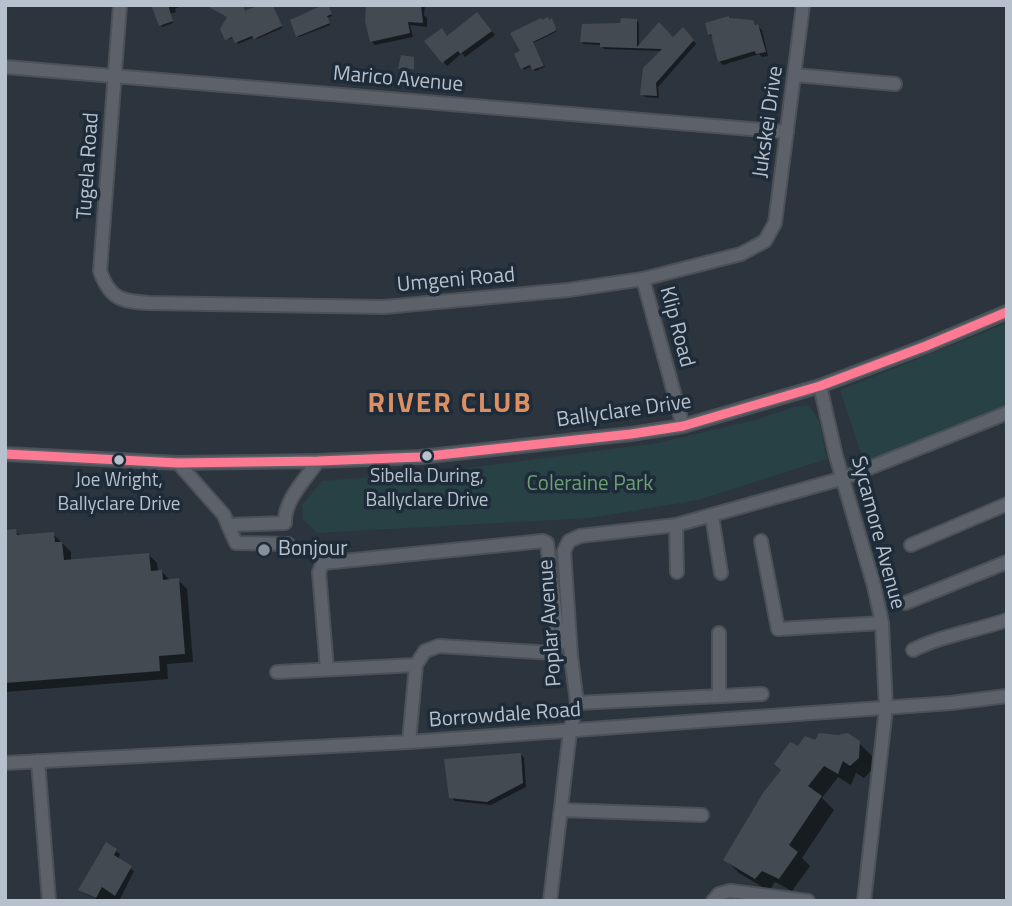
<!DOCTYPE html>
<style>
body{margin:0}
#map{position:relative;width:1012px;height:906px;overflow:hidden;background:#2c353d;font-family:"Titillium Web",sans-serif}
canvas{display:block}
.frame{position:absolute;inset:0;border:7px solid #b7c1cd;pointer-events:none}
</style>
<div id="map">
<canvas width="1012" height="906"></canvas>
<div class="frame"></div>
</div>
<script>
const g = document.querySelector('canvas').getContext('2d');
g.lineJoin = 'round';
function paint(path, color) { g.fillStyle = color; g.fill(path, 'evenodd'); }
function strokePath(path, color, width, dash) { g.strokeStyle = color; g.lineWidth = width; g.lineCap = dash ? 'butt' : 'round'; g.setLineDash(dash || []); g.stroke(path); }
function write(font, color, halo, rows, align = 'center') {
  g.font = font + ' "Titillium Web",sans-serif'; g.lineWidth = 7; g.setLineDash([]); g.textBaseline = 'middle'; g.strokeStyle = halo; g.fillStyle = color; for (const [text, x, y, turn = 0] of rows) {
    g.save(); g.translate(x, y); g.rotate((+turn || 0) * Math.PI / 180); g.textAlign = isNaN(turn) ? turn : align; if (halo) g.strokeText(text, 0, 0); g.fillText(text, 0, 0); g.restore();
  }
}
paint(new Path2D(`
 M1007,323V410L865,465L840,390Z
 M809,405L819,421L827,459L698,500L590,518L317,533L303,519L302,505L322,481L445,471L658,443L755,420L794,407Z`), '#284144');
paint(new Path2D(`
 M153,5H184L175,9L176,12L170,14L173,23L162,27Z
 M320,5H327L332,16L327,18L330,25L299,37L297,36L326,6Z
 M374,5H425L424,15L427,18V27L410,25L413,37L375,45L371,41Z
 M274,7L282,28L257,39L255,37L238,44L234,38L227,39L245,13Z
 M481,18L495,35L465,57L462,53L447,66L427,41L447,37Z
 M636,20L639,23V47L673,39L683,29L696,44L658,87L659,98L645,97L642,94L663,51L604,49L601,45L584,44L581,41Z
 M550,21L553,22L556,32L533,43L545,67L535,71L532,66L524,70L516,55L523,51Z
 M753,22L762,30L768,56L762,57L759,54L723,65L719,61L714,39L709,34Z
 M15,531L21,536L53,534L71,552V561L149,555L157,563L158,572H162L171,581L178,580L187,589L193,662L167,664L168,679L5,692V532Z
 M816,742L859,743L872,756L871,771L864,778L856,773L851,785L838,777L822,798L834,810L802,858L810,866L792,891L775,882L769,891L739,873L726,860L798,748Z
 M521,754L524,758L526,787L491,805L455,801L451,797Z
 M116,851L120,854L118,859L134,871L119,901H100L84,893L80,889Z`), '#0007');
paint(new Path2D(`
 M151,5H168L173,21L159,26Z
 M205,5H243L245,11L259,5H273L282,26L254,39L252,36L235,43L232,37L225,40L220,29L227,17Z
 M323,5H328L330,9L332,14L327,16L330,23L296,37L290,20Z
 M366,5H421L423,23L408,22L410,33L370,42L365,21Z
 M477,12L492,31L460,54L458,51L442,63L424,41L442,28L447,36Z
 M729,16V18L753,20L755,25L758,24L766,52L756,54L755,51L718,62L711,34L708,35L705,23Z
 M548,17L549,20L552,18L556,28L555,31L533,42L544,66L532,70L530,65L521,69L514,54L520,51L510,33L541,18L542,20Z
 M621,18L637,19V47L659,22L673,37L683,27L694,40L656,83L657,96L640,95L643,68L662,49L600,47V43L580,42L582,24L620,23Z
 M401,55L414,57V69H398Z
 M16,529L17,535L54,532L55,542H62L64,560L149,553L151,571L162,570L163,580L179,578L185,654L159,656L160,671L5,683V530Z
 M819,733L838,735L848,733L860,741L859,758L850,766L843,761L838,774L824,766L808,786L822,796L789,845L798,852L779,879L762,871L755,879L723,860L763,793L781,770L774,764L790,742L798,746L805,736L815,740Z
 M521,753L523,783L487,802L449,798L444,759Z
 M106,842L117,849L114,855L132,866L115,896L102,887L96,898L78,890Z`), '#444a51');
const minor = new Path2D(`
 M120,5L100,271C110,300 122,301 149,303L384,307L568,290L643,279L741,254L765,241L775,223L803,5
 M5,67L787,132
 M795,75L895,84
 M643,279L683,426
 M820,386L836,456L874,586L882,623L886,708L864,901
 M5,454L178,463L318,461L420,457L631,434L683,426L820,386L926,346L1007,312
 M178,463L224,515L228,525L285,523C284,500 305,480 318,461
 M712,516L721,573
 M228,525L236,543L288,544
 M676,525L677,572
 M761,541L778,629L882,623
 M911,545L1007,504
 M905,603L1007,562
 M913,650C943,635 975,631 1007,620
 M277,672L416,665L425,651L439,646L553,653L559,644L547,543L543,541L323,563L319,572L327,669
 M719,696V633
 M577,703L762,694
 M409,742L416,665
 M38,761L49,901
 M5,763L409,742L951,703L1007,696
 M561,810L702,815
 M550,901L570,731L577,703L571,656L564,551L569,541L580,536L676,525L844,478L1007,413
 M713,901L719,894L730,891L808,901`);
strokePath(minor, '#4b5157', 16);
strokePath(minor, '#5d626a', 12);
strokePath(new Path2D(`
 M5,454L178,463L318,461L420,457L631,434L683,426L820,386L926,346L1007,312`), '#fe7a93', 9);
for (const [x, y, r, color] of [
 [427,456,6,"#b7c1cd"],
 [119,460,6,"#b7c1cd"],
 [264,550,7,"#86909b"]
]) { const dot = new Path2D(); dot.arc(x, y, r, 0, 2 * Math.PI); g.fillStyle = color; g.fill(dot); strokePath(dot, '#1e2b39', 2.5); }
write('19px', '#b7c1cd', '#1e2b39', [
 ["Sibella During,",427,477],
 ["Ballyclare Drive",427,501],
 ["Joe Wright,",119,481],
 ["Ballyclare Drive",119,505]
]);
write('21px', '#b7c1cd', '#1e2b39', [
 ["Marico Avenue",398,80,5],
 ["Jukskei Drive",769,122,-82],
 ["Tugela Road",89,166,-86],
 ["Umgeni Road",456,281,-5],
 ["Klip Road",676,327,75],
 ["Ballyclare Drive",624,412,-8],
 ["Sycamore Avenue",877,533,75],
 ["Poplar Avenue",551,623,-94],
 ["Borrowdale Road",505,716,-4]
]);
write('21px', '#6d9f75', '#1e2b39', [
 ["Coleraine Park",590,485]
]);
write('21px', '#b7c1cd', '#1e2b39', [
 ["Bonjour",278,550]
], 'left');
g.letterSpacing = '2px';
write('bold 28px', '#dc8f63', '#1e2b39', [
 ["RIVER CLUB",450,405]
]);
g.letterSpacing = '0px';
</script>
